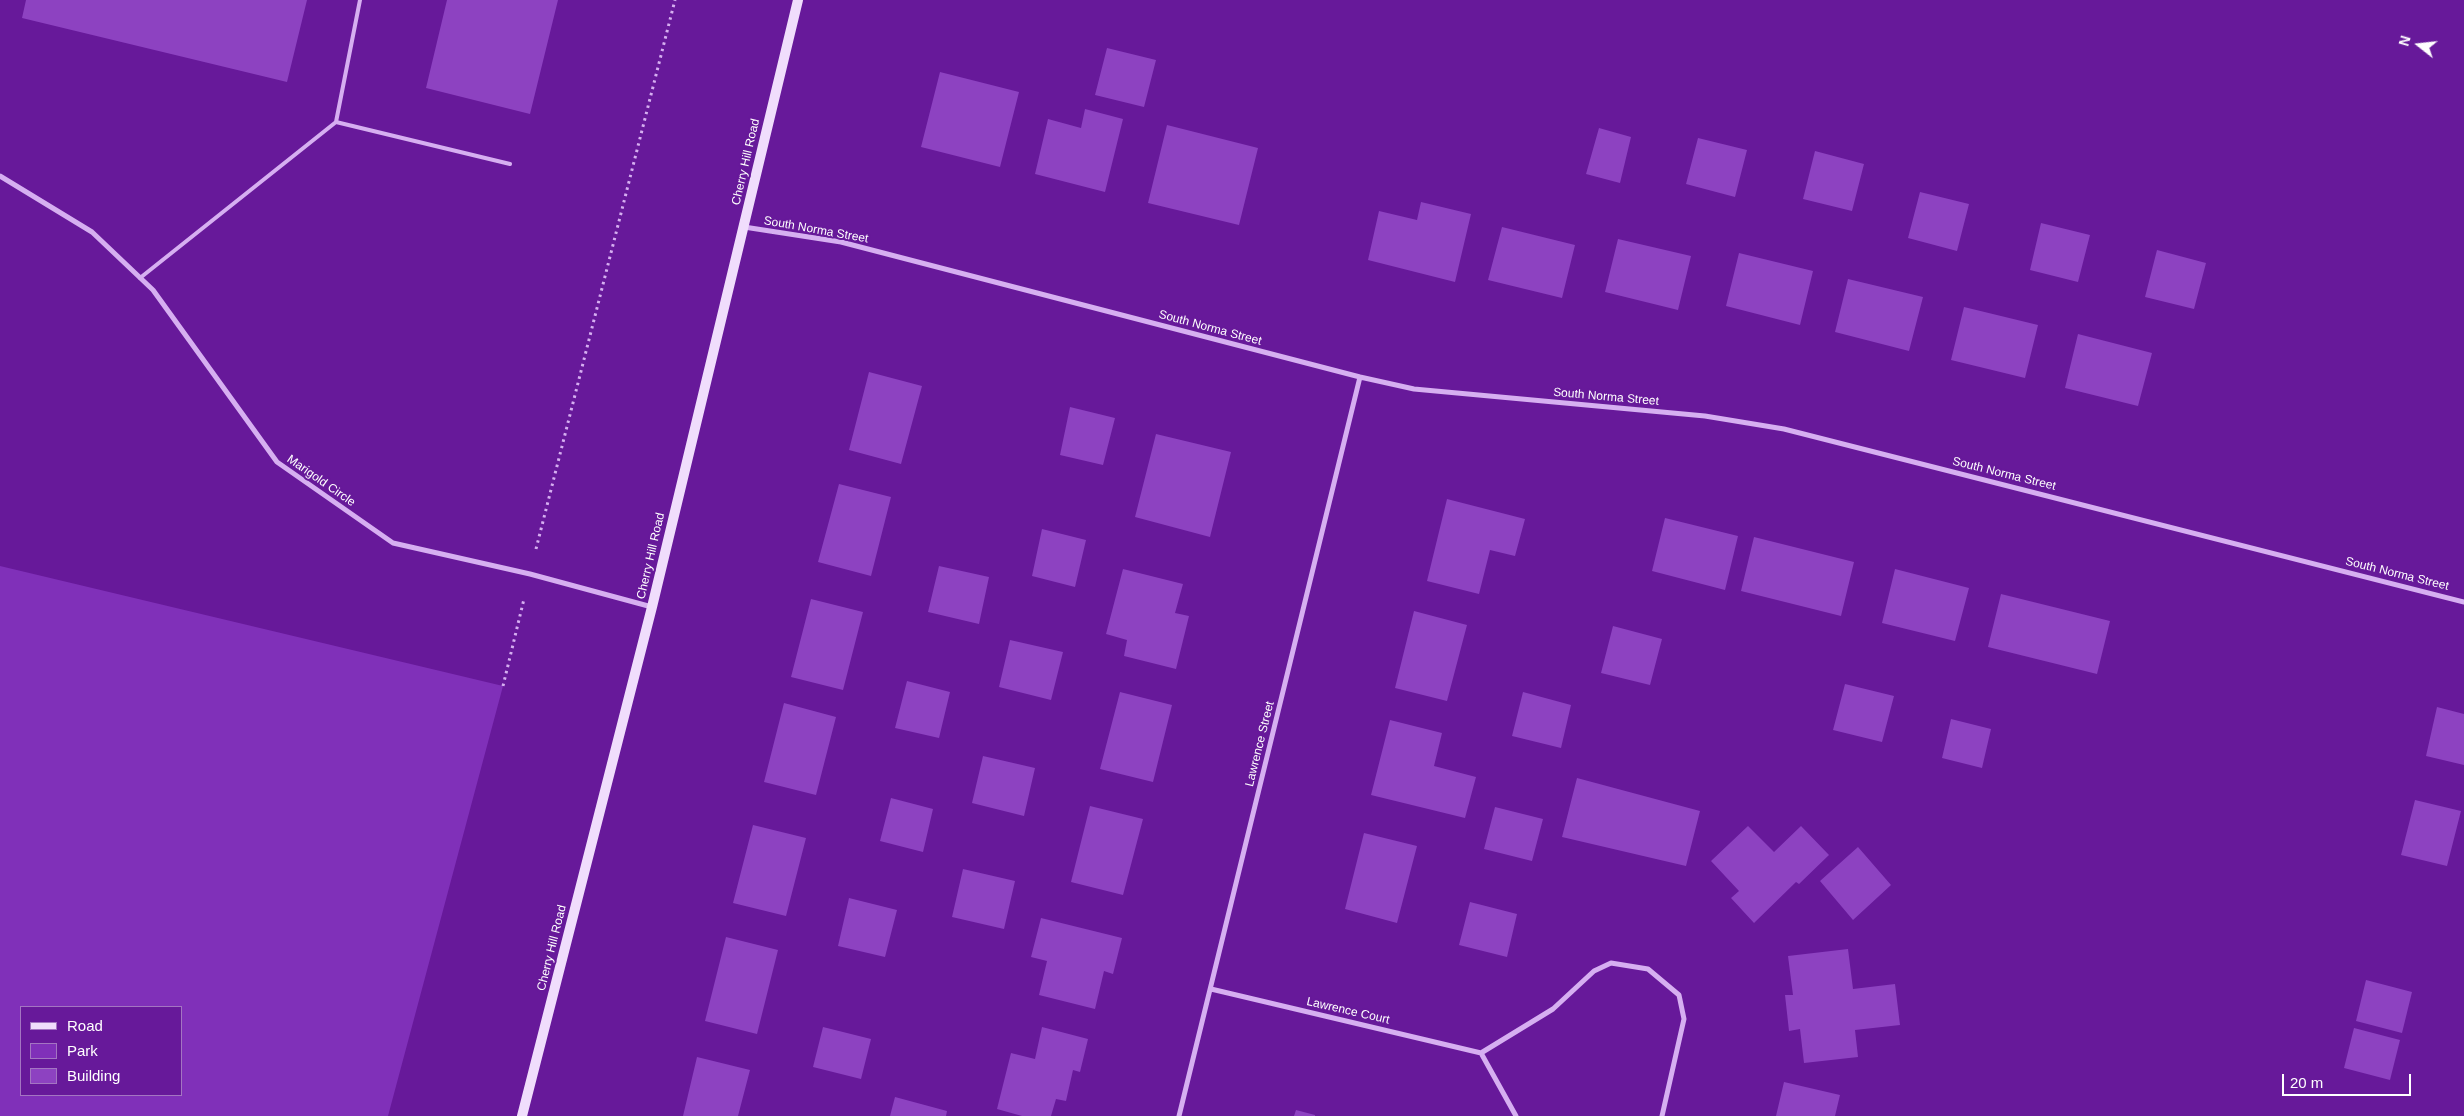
<!DOCTYPE html>
<style>
body{margin:0}
#map{position:relative;width:2464px;height:1116px;overflow:hidden;background:#67199a;font-family:Helvetica,sans-serif}
canvas{display:block}
.legend{position:absolute;left:20px;top:1006px;width:162px;height:90px;box-sizing:border-box;background:#67199a;border:1px solid #a475c2;margin:0;padding:6px 9px;list-style:none;font-size:15px;color:#fff}
.legend li{display:flex;align-items:center;gap:10px;height:25px}
.legend b{width:25px;border:1px solid #a475c2}
.north{position:absolute;left:2394px;top:20px;width:50px;height:50px;-webkit-text-stroke:4px #67199a;paint-order:stroke;rotate:286deg;font-size:14px;font-weight:700;line-height:20px;text-align:center;color:#fff}
.north::after{content:'';display:block;margin:auto;width:18px;height:22px;background:#fff;clip-path:polygon(50% 0,100% 100%,50% 72%,0 100%)}
.scale{position:absolute;left:2282px;top:1074px;width:129px;height:22px;box-sizing:border-box;border:2px solid #fff;border-top:0;padding-left:6px;font-size:15px;line-height:18px;white-space:nowrap;color:#fff;-webkit-text-stroke:4px #67199a;paint-order:stroke}
</style>
<div id="map">
<canvas width="2464" height="1116"></canvas>
<ul class="legend">
<li><b style="height:6px;background:#f0ddfc"></b>Road</li>
<li><b style="height:14px;background:#8030b9"></b>Park</li>
<li><b style="height:14px;background:#8d42c1"></b>Building</li>
</ul>
<div class="north">N</div>
<div class="scale">20 m</div>
</div>
<script>
const g = document.querySelector('canvas').getContext('2d');
g.lineJoin = 'round';
function paint(path, color) { g.fillStyle = color; g.fill(path, 'evenodd'); }
function strokePath(path, color, width, dash) { g.strokeStyle = color; g.lineWidth = width; g.lineCap = dash ? 'butt' : 'round'; g.setLineDash(dash || []); g.stroke(path); }
function write(font, color, halo, rows, align = 'center') {
  g.font = font + ' Helvetica,sans-serif'; g.lineWidth = 4; g.setLineDash([]); g.textBaseline = 'middle'; g.strokeStyle = halo; g.fillStyle = color; for (const [text, x, y, turn = 0] of rows) {
    g.save(); g.translate(x, y); g.rotate((+turn || 0) * Math.PI / 180); g.textAlign = isNaN(turn) ? turn : align; if (halo) g.strokeText(text, 0, 0); g.fillText(text, 0, 0); g.restore();
  }
}
paint(new Path2D(`
 M0,566L503,686L388,1116H0ZM21,1007H181V1095H21Z`), '#8030b9');
paint(new Path2D(`
 M26,0H307L287,82L22,18Z
 M447,0H558L530,114L426,88Z
 M1107,48L1156,60L1144,107L1095,95Z
 M940,72L1019,92L1000,167L921,147Z
 M1085,109L1123,119L1105,192L1035,174L1048,119L1081,128Z
 M1167,125L1258,148L1239,225L1148,203Z
 M1599,128L1631,137L1620,183L1586,174Z
 M1698,138L1747,150L1735,197L1686,184Z
 M1815,151L1864,164L1852,211L1803,199Z
 M1920,192L1969,204L1957,251L1908,238Z
 M1421,202L1471,214L1455,282L1368,260L1379,211L1417,220Z
 M2041,223L2090,235L2078,282L2030,270Z
 M1502,227L1575,245L1562,298L1488,280Z
 M1618,239L1691,256L1678,310L1605,292Z
 M2157,250L2206,263L2194,309L2145,297Z
 M1739,253L1813,271L1800,325L1726,306Z
 M1848,279L1923,297L1909,351L1835,332Z
 M1964,307L2038,325L2025,378L1951,360Z
 M2078,334L2152,353L2138,406L2065,388Z
 M869,372L922,386L901,464L849,450Z
 M1070,407L1115,418L1103,465L1060,455Z
 M1156,434L1231,452L1210,537L1135,517Z
 M839,484L891,497L871,576L818,562Z
 M1447,499L1525,519L1515,556L1490,550L1479,594L1427,581Z
 M1665,518L1738,536L1725,590L1652,571Z
 M1042,529L1086,540L1075,587L1032,576Z
 M1754,537L1854,562L1841,616L1741,591Z
 M939,566L989,577L979,624L928,612Z
 M1123,569L1183,584L1175,613L1189,616L1176,669L1124,656L1127,640L1106,634Z
 M1895,569L1969,588L1955,641L1882,623Z
 M2001,594L2110,621L2097,674L1988,647Z
 M811,599L863,612L843,690L791,677Z
 M1414,611L1467,625L1447,701L1395,688Z
 M1613,626L1662,639L1650,685L1601,673Z
 M1010,640L1063,652L1051,700L999,687Z
 M907,681L950,692L939,738L895,728Z
 M1845,684L1894,696L1882,742L1833,730Z
 M1120,692L1172,705L1153,782L1100,769Z
 M1523,692L1571,705L1561,748L1512,736Z
 M784,703L836,717L816,795L764,782Z
 M2437,707L2464,714V765L2426,756Z
 M1951,719L1991,729L1982,768L1942,758Z
 M1390,720L1442,733L1434,766L1476,777L1465,818L1371,795Z
 M983,756L1035,768L1024,816L972,803Z
 M1577,778L1700,811L1686,866L1562,837Z
 M891,798L933,809L923,852L880,841Z
 M2415,800L2461,811L2447,866L2401,855Z
 M1090,806L1143,819L1123,895L1071,882Z
 M1495,807L1543,819L1532,861L1484,849Z
 M753,825L806,838L786,916L733,903Z
 M1748,826L1774,852L1801,826L1829,855L1799,884L1796,882L1754,923L1731,898L1739,891L1711,861Z
 M1364,833L1417,846L1397,923L1345,909Z
 M1858,847L1891,885L1853,920L1820,881Z
 M963,869L1015,881L1004,929L952,917Z
 M849,898L897,910L885,957L838,946Z
 M1470,902L1517,914L1507,957L1459,945Z
 M1041,918L1122,938L1113,974L1104,971L1095,1009L1039,995L1047,961L1031,957Z
 M726,937L778,950L757,1034L705,1021Z
 M1848,949L1853,989L1895,984L1900,1025L1855,1030L1858,1057L1804,1063L1800,1029L1789,1031L1785,995H1793L1788,956Z
 M2366,980L2412,992L2402,1033L2356,1021Z
 M823,1027L871,1039L861,1079L813,1067Z
 M1042,1027L1088,1039L1080,1072L1073,1070L1066,1101L1056,1099L1051,1116H1022L997,1109L1011,1053L1035,1059Z
 M2354,1028L2400,1040L2390,1080L2344,1068Z
 M697,1057L750,1070L738,1116H683Z
 M1784,1082L1840,1095L1835,1116H1776Z
 M895,1097L947,1111L946,1116H890Z
 M1296,1110L1315,1115V1116H1294Z`), '#8d42c1');
strokePath(new Path2D(`
 M536,549L675,0
 M503,686L524,599`), '#d6aff1', 3, [2.5, 4]);
strokePath(new Path2D(`
 M336,122L510,164
 M140,278L336,122L360,0`), '#d6aff1', 4);
strokePath(new Path2D(`
 M0,176L92,232L153,290L277,462L393,543L530,574L652,607
 M744,227L841,242L1360,377L1414,389L1705,416L1784,429L2464,602
 M1211,989L1481,1053L1553,1009L1594,971L1611,963L1648,969L1679,995L1684,1019L1662,1116
 M1481,1053L1516,1116
 M1179,1116L1360,377`), '#d6aff1', 5);
strokePath(new Path2D(`
 M522,1116L652,607L798,0`), '#f0ddfc', 10);
write('12px', '#fff', '#67199a', [
 ["Cherry Hill Road",746,162,-77],
 ["South Norma Street",816,230,10],
 ["South Norma Street",1210,328,15],
 ["South Norma Street",1606,397,5],
 ["South Norma Street",2004,474,14],
 ["Marigold Circle",321,481,35],
 ["Cherry Hill Road",651,556,-77],
 ["South Norma Street",2397,574,14],
 ["Lawrence Street",1260,744,-76],
 ["Cherry Hill Road",552,948,-76],
 ["Lawrence Court",1348,1011,13]
]);
</script>
